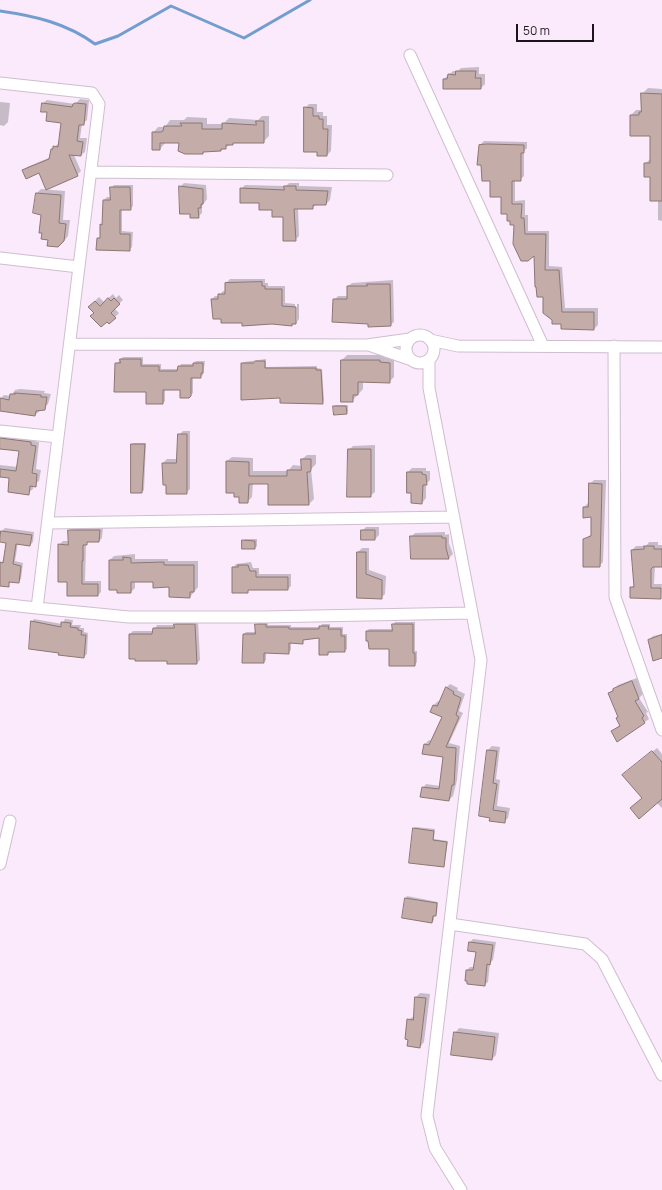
<!DOCTYPE html>
<style>
body{margin:0}
#map{position:relative;width:662px;height:1190px;overflow:hidden;background:#faeafb;font-family:Manrope,sans-serif}
canvas{display:block}
.scale{position:absolute;left:516px;top:24px;width:78px;height:18px;box-sizing:border-box;border:2px solid #1b151b;border-top:0;padding-left:5px;font-size:12px;line-height:14px;white-space:nowrap;color:#1b151b;-webkit-text-stroke:3px #faeafb;paint-order:stroke}
</style>
<div id="map">
<canvas width="662" height="1190"></canvas>
<div class="scale">50 m</div>
</div>
<script>
const g = document.querySelector('canvas').getContext('2d');
g.lineJoin = 'round';
function paint(path, color) { g.fillStyle = color; g.fill(path, 'evenodd'); }
function strokePath(path, color, width, dash) { g.strokeStyle = color; g.lineWidth = width; g.lineCap = dash ? 'butt' : 'round'; g.setLineDash(dash || []); g.stroke(path); }
paint(new Path2D(`
 M479,67V74H485V84L481,88L444,79L453,71H458L461,68Z
 M662,81V221L658,220V200L645,164L651,158V135L631,115L636,110H642V94L648,88L662,89Z
 M80,99L89,100L87,120L82,124L80,138H87L85,152L81,155H74L81,171L77,175L46,188L39,172L23,171L27,167L51,157L52,149L59,143L62,122L48,111L43,103L47,100L75,104Z
 M0,102L10,103L8,122L4,126L0,125Z
 M309,104H317V112H323V116H327V125H332L331,151L327,155L305,108Z
 M262,116H269V136L263,142H235L221,150L205,151L203,153L180,142H166L160,149L153,133L158,127H165L170,120H184L187,117L207,118V124H223L229,118L258,120Z
 M484,141L527,142V148L524,151V176L520,180H515V201L525,200V215H528V231H549V266L562,267L565,308H598V325L594,329L553,319L544,296L535,253L511,220L502,196L491,180L480,145Z
 M184,183L206,185L207,199L202,206V213L198,217L180,187Z
 M289,183H299V186L332,187L330,200L326,204H317L312,208H298L299,236L295,240L284,216L241,189L245,185L286,186Z
 M114,185H133V206L130,209H122V231L133,232L132,247L129,250L98,239L101,236V225L103,222L104,200L107,197H111V188Z
 M41,189L65,191L63,220H70L68,236L64,241L49,239L37,193Z
 M230,279H265V283H268V286H285V303L295,304V321H297V304H299V319L296,323L292,325L255,323L222,318L212,299L215,296H219L223,291H226V283Z
 M393,280L394,322L390,325L369,323L334,300L338,296H348V286L352,283Z
 M113,294L116,298L119,295L123,300L114,308L119,313L109,323L89,307L99,297L104,302Z
 M347,355H385V358H394V377L389,382H363V389L352,401H342V360Z
 M123,357H143V364H161V369H178L181,364H193L196,361H205L203,375L200,377H193V393L189,397L181,389H165V401L163,403L116,364Z
 M266,359V367L317,366V368L322,369L324,401L322,403L281,397L242,364L244,362Z
 M20,389L45,391L44,393L51,394L48,404L35,415L0,410V399L4,395L11,396L15,390Z
 M336,405H348V412L346,413L334,406Z
 M183,431H190V489L186,493L164,484L163,463L167,459H177L179,435Z
 M0,436L35,438L34,441L39,442L36,469L41,470L39,481L33,485V489L28,493L10,477L0,476V465L18,467L20,451L0,448Z
 M134,443H146L144,490L142,492L132,444Z
 M375,445V492L370,496L349,450L353,446Z
 M307,455H316V464L311,469L314,499L309,504L269,482L253,483L252,497L247,502L240,496L227,461L232,457L253,458V471H288L293,465L302,466V459Z
 M412,468H426V471H430V480L426,484V498L422,503L412,492L408,472Z
 M594,480H606L603,562L599,566L584,539L592,534V516L584,517V507L588,503L590,484Z
 M73,527H103L102,538L99,541H89L86,544L85,581H101V592L98,595L68,581L59,545L63,541H69V531Z
 M366,527H379V535L375,539L362,531Z
 M5,528L34,532L33,542L30,545L18,543L15,561L23,563L21,579L18,582L11,581L8,586L0,585L1,563L4,560L7,542L0,541L2,531Z
 M445,532V535L449,534V543L453,554L449,558H412L411,537L415,533Z
 M245,539H257V546L255,548L243,541Z
 M649,542H658V545H662V566H655L654,584H662L661,598L631,588L634,585L632,550L636,546H646Z
 M362,548H369V570L386,576L385,594L381,598L358,597V552Z
 M135,554V559H168V561H198V587L190,597L170,596V586L154,581H135V588L131,592L110,560L114,556Z
 M251,562L253,568H259V574H291V586L288,589L265,588L233,592V568L236,564Z
 M34,619L62,624L65,619L73,620L72,625H81L80,628H84V632L88,633L87,654L84,657L60,652L32,622Z
 M178,621H198L200,660L197,663L168,660L130,634L133,631H154L157,625H175Z
 M259,622H268V625H291V627H320L322,624H330V627H343V634H347V649L344,651L320,654V637L305,638L302,643L291,642V650L288,653L266,652V660L264,662L244,634L246,632H256V625Z
 M395,622H415V651H417V662L415,665L367,631L369,629H393V625Z
 M662,634V658L649,640L653,636Z
 M637,678L643,694L639,698L648,712L646,713L649,719L618,740L612,731L621,724L610,693L618,685Z
 M450,684L458,688L457,690L465,694L459,711L463,713L449,743L460,746L457,780L453,796L449,800L423,788L426,784L440,786L444,756L425,744L429,740L432,741L443,717L434,705L438,701L440,702L446,688Z
 M492,746L500,747L496,779L500,780L497,806L510,808L508,818L504,822L491,817L488,750Z
 M657,748L662,754V808L656,802L643,798L627,772Z
 M415,827L435,829L434,839L448,841L444,866L414,829Z
 M407,896L438,902L437,913L434,915V920L432,922L406,898Z
 M473,939L496,942L493,960L490,963L488,982L484,985L466,971L470,967H475L477,952L470,942Z
 M420,993L430,994L424,1042L420,1047L408,1020L414,1016L416,997Z
 M459,1028L499,1033L496,1055L492,1059L455,1033Z`), '#0003');
strokePath(new Path2D(`
 M0,11C35,16 66,23 95,44L118,36L171,6L244,38L310,0`), '#729dce', 3);
const building = new Path2D(`
 M456,71H476L475,78H481V89H443V79H447L448,74L455,75Z
 M641,93L662,94V201H650V177H644V163H650V136H630V115H639V112H641Z
 M42,103L72,107L73,104L75,103L86,104L84,125H79L77,141L83,142L81,156L69,155L78,176L46,190L39,173L26,179L22,170L49,159L51,149H53V146L58,147L61,123L46,121L47,112H41Z
 M304,107L313,108V116H319V119H323V129H328L327,156H317V152H304Z
 M256,121H264V143H233V145H226V149H221V151L203,152V154H185L178,151L179,143H160V150H152V132H161L163,131L164,126H182L180,123H202V129H222V123L256,125Z
 M488,144L524,145V153H521V181H512V204H522L521,218H524L525,234H546L545,270H559L562,312H594V330L561,329V324H552V320L543,313V297H537L536,287H535L534,256L528,261H521L513,244L514,225H510V221H507V214H501V197H490V181H482L481,165H477L479,145Z
 M179,186L203,189V204H201V208H198L199,218H190V214H180Z
 M284,186H296V190L328,191L326,205H313V209H294L296,241H283V217H272V210H259V203H240V188L284,190Z
 M110,187H130L131,210H120V234H130V251L96,250L97,238H100V224L102,225L103,200H110Z
 M36,193L61,195L59,223L66,224L64,241L58,247L47,246L48,240L41,239L42,233H39L41,215L33,213Z
 M262,282V286H265V289H282V306L296,307V324H292V326L272,324L242,326V323H221V319H213L211,299H218V294H225V283Z
 M367,284H390L391,326L368,327V324L332,322L333,299H347V286H367Z
 M108,298L111,301L114,298L120,304L111,313L116,318L109,324L107,322L101,327L90,316L94,313L88,307L95,301L100,306Z
 M120,359H141V366H159V371H177L178,366H193V363H203V373H201V378H191V396L189,398H180V390H163V404H146V392H114L115,363H120Z
 M341,360H380V362L390,363V383L358,382V395H353V402H341Z
 M256,361H265V368H316V370H321L323,404L280,403V398L241,400V363H253Z
 M15,393L41,395V397H47L45,410L36,411L35,416L0,411V398L9,400L10,394H15Z
 M333,406H346L347,414L334,415Z
 M178,434H187V494H166V485H163L162,463H176Z
 M0,438L31,442V445L36,446L32,473L37,474L36,487L30,486L29,495L8,492L9,478L0,477V469L16,471L19,451L0,449Z
 M131,444H145L142,493H131Z
 M348,449H371V497H347Z
 M301,459H311V470L310,472H307L309,505H268V484H249L248,503H239V497H234V493H226V461L249,462V476H287V470H301Z
 M407,472H422V474L426,475L427,485H423L422,504L411,503V493H407Z
 M589,483L602,484L600,567H583V539L591,536V517L583,518V507H588Z
 M68,530H100L99,542H87V545H83V561H82V584H98V596H67V582H58V544L68,545Z
 M361,530H375V540H361Z
 M1,531L32,535L30,546L16,544L13,564L21,566L19,583L9,582V587L0,586V562L3,563L6,543L0,542Z
 M410,536H442V538H446V548L449,559H411Z
 M242,540L255,541V549H242Z
 M644,546H654V549H662V567H653L651,569V588H661V599L630,598V587H634L631,550L644,549Z
 M357,552H366V574L382,580V599L357,598Z
 M123,557L131,558V563L164,562V565H194V592H190V598L169,597V587L153,588V582H131V593H117V590H109V560H123Z
 M238,565H248L250,571H256V577H288V590H248V593H232V567H238Z
 M31,621L61,627V622L71,623L70,627L78,628V630L82,631L81,635H86L84,658L58,655L59,653L29,649Z
 M174,624H195L197,664H167V661H135V659H129V634H152L153,628H174Z
 M255,624H266V627H289V629H319V626H329L328,629H341V636H345V652H328V655H319V638L303,640V644L289,643V654L264,653V663H242L243,634H255Z
 M392,624H413V653H415V666H389V649H369L368,641H366V631H392Z
 M662,635V658L653,661L648,640Z
 M632,681L639,699L635,701L644,716L642,718L645,723L617,742L611,731L620,726L616,718L618,717L608,693L613,691V689Z
 M446,687L454,692L453,694L461,698L456,715L459,717L446,747L456,748V750L454,785H452L449,801L420,797L422,787L439,789L443,757L422,754L424,744L429,745L442,717L430,712L433,705L437,706Z
 M487,750L497,751L493,783L497,784L493,810L506,812L505,823L489,821L490,818L479,816Z
 M652,751L662,762V799L639,819L630,808L642,798L622,775Z
 M413,828L434,831L433,840L447,842L444,867L409,863Z
 M405,898L437,903L436,916H433L432,923L402,918Z
 M469,942L493,945L490,965L487,964L485,986L467,984V981H465L466,970H473L476,952L468,951Z
 M415,997L426,998L420,1048L407,1046L408,1040L405,1039L407,1019L413,1020Z
 M454,1032L495,1037L492,1060L451,1055Z`);
paint(building, '#c4aca9');
strokePath(building, '#8c7673', 1);
const street = new Path2D(`
 M410,55L543,346
 M0,83L92,93L99,104L37,608L129,617H262L472,613
 M91,172L387,175
 M0,258L79,267
 M406 349a14 14 0 1 1 28 0a14 14 0 1 1-28 0Z
 M430,340L458,346L662,347
 M70,344L367,345L410,339
 M369,345L409,359
 M614,346L615,597L662,730
 M429,360V388L481,660L427,1116L435,1148L461,1190
 M0,431L58,437
 M48,523L454,517
 M0,604L37,608
 M0,864L10,821
 M450,924L585,944L602,959L662,1075`);
strokePath(street, '#cebece', 13);
strokePath(street, '#fff', 11);
</script>
